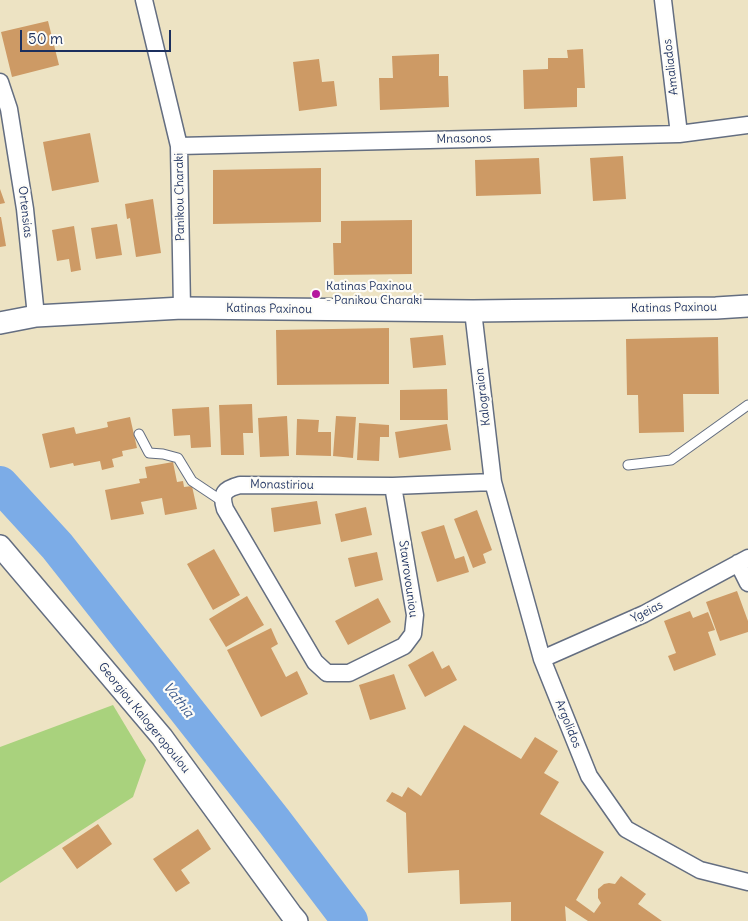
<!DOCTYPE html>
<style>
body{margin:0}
#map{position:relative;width:748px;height:921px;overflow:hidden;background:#ede3c3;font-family:Delius,sans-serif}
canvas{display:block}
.scale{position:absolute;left:20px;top:30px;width:151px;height:22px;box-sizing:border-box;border:2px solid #1b2f5e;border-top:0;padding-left:6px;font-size:15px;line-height:18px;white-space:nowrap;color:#1b2f5e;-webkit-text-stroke:4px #fdfcf7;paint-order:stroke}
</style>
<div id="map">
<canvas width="748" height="921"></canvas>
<div class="scale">50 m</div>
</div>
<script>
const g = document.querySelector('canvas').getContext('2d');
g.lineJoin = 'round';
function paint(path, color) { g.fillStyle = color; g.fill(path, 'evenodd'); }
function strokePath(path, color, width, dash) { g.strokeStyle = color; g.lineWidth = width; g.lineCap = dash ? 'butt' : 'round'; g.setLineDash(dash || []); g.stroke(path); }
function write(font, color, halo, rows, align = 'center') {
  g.font = font + ' Delius,sans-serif'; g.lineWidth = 4.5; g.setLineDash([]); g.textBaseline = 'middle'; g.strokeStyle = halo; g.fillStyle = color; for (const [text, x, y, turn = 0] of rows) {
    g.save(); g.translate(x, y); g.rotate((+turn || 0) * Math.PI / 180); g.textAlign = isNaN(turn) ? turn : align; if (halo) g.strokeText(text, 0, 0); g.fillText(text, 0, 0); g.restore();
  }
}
paint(new Path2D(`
 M113,705L146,760L133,797L0,883V747Z`), '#a9d27d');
strokePath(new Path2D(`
 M0,484L57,546L274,821L350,921`), '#7cace7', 36);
paint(new Path2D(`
 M48,21L59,65L12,77L1,32Z
 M583,49L585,88H577V107L524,109L523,70L548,69V58H568L567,50Z
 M439,54V76H448L449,107L380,110L379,78H393L392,56Z
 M319,59L322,82L334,81L337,106L299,111L293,62Z
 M90,133L99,182L52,191L43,142Z
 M623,156L626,199L593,201L590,158Z
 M539,158L541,194L476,196L475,160Z
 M321,168V222L213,224V170Z
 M0,189L5,203L0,204Z
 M153,199L161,253L136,257L130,218L127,219L125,204Z
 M0,217H1L6,246L0,247Z
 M412,220V274L334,275L333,243H341V221Z
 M117,224L122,255L96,259L91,228Z
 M74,226L81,270L71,272L69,259L57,261L52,230Z
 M389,328V384L277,385L276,330Z
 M443,335L446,365L413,368L410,338Z
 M718,337L719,394H683L684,432L639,433L638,395H627L626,339Z
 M447,389L448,420H400V390Z
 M252,404L253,433H243L244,455H221L219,405Z
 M209,407L211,447L191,448L190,435L174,436L172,409Z
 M287,416L289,456L260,457L258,418Z
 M336,416L356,417L353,458L333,456Z
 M130,417L137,448L122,451L123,456L112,459L114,467L102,470L100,461L74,466L73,463L50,468L42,434L74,427L76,434L108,427L107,422Z
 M297,419L319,420L318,432H331V456L296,455Z
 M359,423L389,425V437H380L379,461L357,460Z
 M447,424L451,450L399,458L395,432Z
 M173,462L177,482L183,481L184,487L192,486L197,509L165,515L162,498L141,502L144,514L111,520L105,490L140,483L139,479L147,478L145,467Z
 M317,501L321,524L274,532L271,508Z
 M366,507L372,535L341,542L335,514Z
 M477,510L492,550L483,554L486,563L473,568L454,519Z
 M444,525L455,559L464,556L469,572L437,582L421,532Z
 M214,549L240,595L213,610L187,564Z
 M377,552L383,580L355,587L348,558Z
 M737,591L748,621V632L720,641L706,602Z
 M247,596L264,625L226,647L209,619Z
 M378,598L391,622L348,645L335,621Z
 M690,611L693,618L708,612L715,630L708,632L716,655L674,671L668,656L676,653L664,621Z
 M271,628L278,644L271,648L286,677L297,671L308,694L261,717L227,650Z
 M433,651L442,669L449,665L457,680L425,697L408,665Z
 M394,674L406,709L370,720L359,685Z
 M464,725L521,759L535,737L558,751L544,773L559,782L540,814L604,852L576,900L594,913L601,903L598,898V889L604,884L609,883L615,884L621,876L646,894L638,904L662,921H588L565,906L566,921H511V902L460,904L459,870L408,873L406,813L386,801L392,792L402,797L408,787L421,796Z
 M98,824L112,844L77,869L62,848Z
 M198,829L211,849L181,870L190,883L176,892L153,859Z`), '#cd9a65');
const service = new Path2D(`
 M139,434L149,453L163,454L178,458L192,481L222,501
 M628,465L671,460L748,405`);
const minor = new Path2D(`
 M144,0L179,146L182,308
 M663,0L679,134
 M0,82L9,109L25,209L36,316
 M179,146L679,134L748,125
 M473,311L493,482L542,659L589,776L626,829L700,870L748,882
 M393,486L415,615L413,634L404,646L349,673H327L315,662L225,509C220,493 225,489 240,485L393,486L493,482
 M738,563L748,583
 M542,659L644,614L748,558`);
const tertiary = new Path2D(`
 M0,323L36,316L182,308L473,311L716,308L748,306
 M0,546L162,737L291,914L297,921`);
strokePath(service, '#646e81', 11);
strokePath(minor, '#646e81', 19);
strokePath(tertiary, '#646e81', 24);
strokePath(service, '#fff', 9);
strokePath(minor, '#fff', 16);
strokePath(tertiary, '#fff', 21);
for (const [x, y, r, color] of [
 [316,294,5,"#b5179e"]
]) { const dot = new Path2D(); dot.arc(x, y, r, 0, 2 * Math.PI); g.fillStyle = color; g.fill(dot); strokePath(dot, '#fdfcf7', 2); }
write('12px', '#1b2f5e', '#fdfcf7', [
 ["Amaliados",671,67,-97],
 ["Mnasonos",464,139,-1],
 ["Panikou Charaki",180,197,-91],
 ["Ortensias",25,212,83],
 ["Katinas Paxinou",674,308,-1],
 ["Katinas Paxinou",269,309,1],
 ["Kalograion",483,397,-97],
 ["Monastiriou",282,485,1],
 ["Stavrovouniou",408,579,82],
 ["Ygeias",647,612,-27],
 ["Georgiou Kalogeropoulou",144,718,51],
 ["Argolidos",568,724,68]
]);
write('12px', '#1b2f5e', '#fdfcf7', [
 ["Katinas Paxinou",326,287],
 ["- Panikou Charaki",326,301]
], 'left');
write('italic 14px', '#3d5b8e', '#fdfcf7', [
 ["Vathia",178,700,52]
]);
</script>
